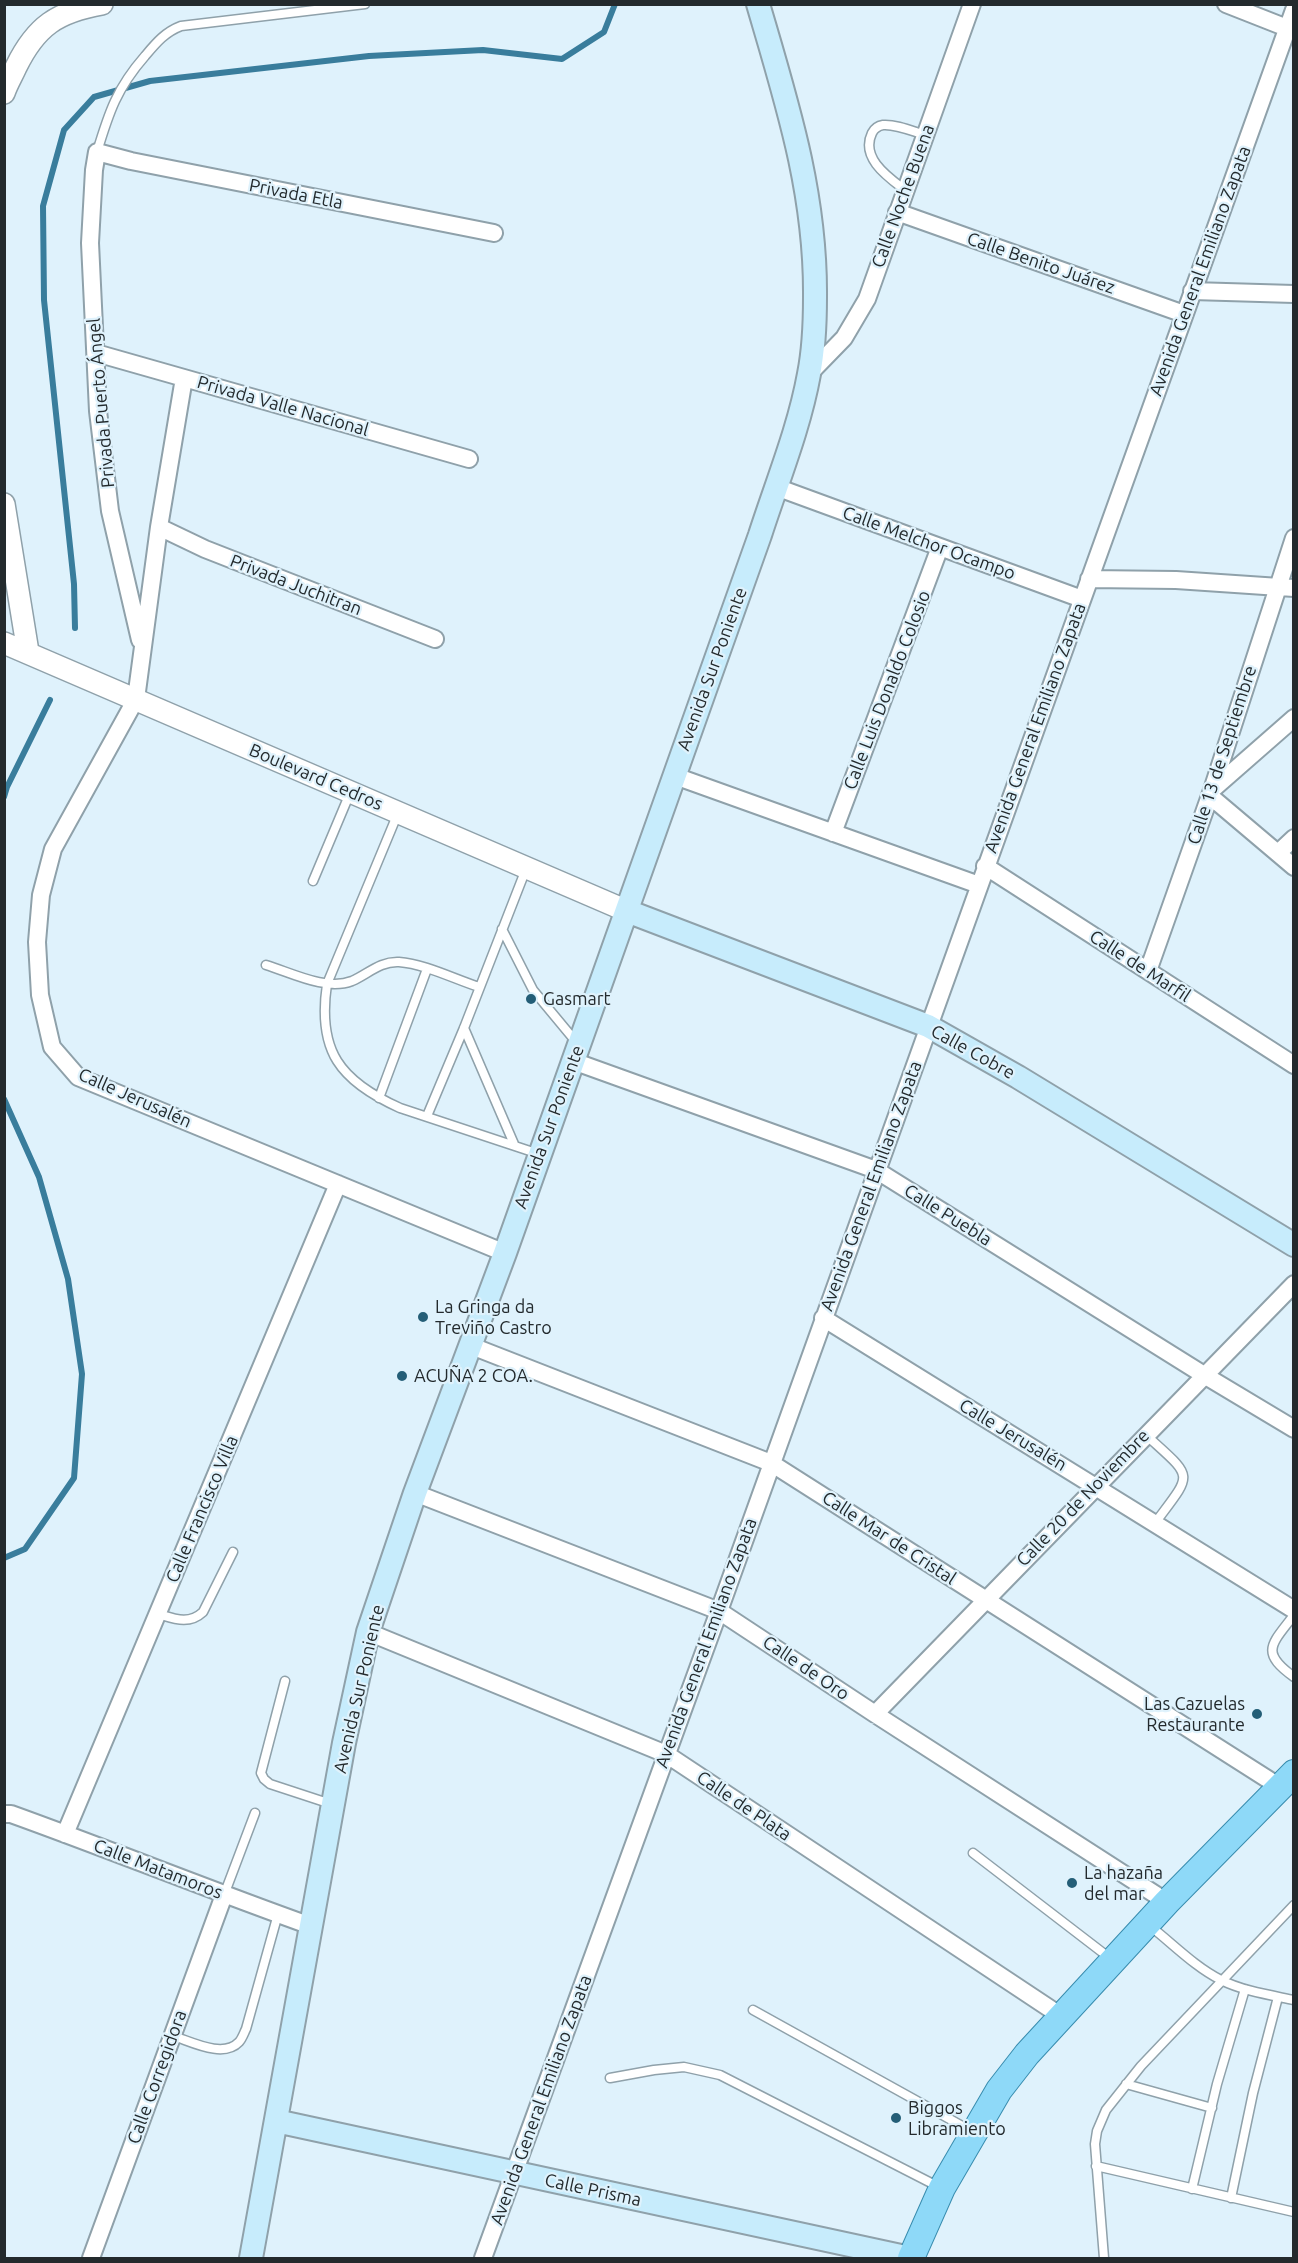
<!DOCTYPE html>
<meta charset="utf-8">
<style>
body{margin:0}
#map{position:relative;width:1298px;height:2263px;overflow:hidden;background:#dff2fc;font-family:Ubuntu,sans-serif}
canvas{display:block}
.frame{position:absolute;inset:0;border:6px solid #232a2d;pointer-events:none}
</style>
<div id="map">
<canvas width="1298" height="2263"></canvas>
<div class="frame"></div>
</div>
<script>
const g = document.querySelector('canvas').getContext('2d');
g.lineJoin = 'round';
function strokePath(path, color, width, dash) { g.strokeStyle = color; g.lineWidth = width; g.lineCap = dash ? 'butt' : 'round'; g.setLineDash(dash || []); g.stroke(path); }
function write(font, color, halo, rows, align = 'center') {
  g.font = font + ' Ubuntu,sans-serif'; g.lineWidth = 4.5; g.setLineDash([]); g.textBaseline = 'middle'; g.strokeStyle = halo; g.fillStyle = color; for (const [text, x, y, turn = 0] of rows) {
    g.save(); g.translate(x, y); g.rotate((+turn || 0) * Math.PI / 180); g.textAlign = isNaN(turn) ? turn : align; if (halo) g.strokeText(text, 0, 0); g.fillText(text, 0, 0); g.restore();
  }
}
strokePath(new Path2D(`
 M75,628L74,584L44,300L43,206L64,130L94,97L150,81L369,56L483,50L562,59L604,32L615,4
 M4,797L7,787L50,700
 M4,1099L39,1177L68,1279L82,1374L74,1478L25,1549L4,1558`), '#397d9c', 6);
const service = new Path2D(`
 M97,152C109,112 117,88 145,56C156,43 165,32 181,26L365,4
 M905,190C888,177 860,158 872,133C874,129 877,126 883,125C896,124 912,131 925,135
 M398,813L327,984C317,1051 340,1081 400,1108L539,1154
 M313,881L350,793
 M502,929L533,990L577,1043
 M266,965C292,973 326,991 352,981C368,974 380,961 399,962C425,964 454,979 479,987
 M464,1028L514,1144
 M379,1098L427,969
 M427,1116L464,1028L526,869
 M1146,1435C1194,1479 1194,1471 1155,1523
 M158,1614C175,1619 189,1625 203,1612L233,1552
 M1294,1615C1272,1644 1259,1652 1294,1677
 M285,1681L261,1773L264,1779L270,1784L331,1804
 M973,1853L1111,1959
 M224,1895L255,1813
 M1150,1926C1173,1944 1195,1967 1221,1980C1243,1991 1270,1995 1294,2000
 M753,2010L973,2132
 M173,2036C190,2041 223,2059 239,2042C242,2039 244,2033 246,2029L278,1914
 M610,2078L654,2070L684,2067L720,2075L939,2187
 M1126,2084L1212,2108
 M1096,2166L1294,2212
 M1192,2189L1217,2084L1245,1989
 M1231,2198L1253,2093L1278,1997
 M1104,2258L1095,2144L1097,2131L1106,2110L1141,2066L1294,1905`);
const minor = new Path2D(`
 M1226,4L1287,28
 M897,212L1184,314
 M1192,291L1294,294
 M96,353L469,459
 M809,374L844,338L867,299L972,4
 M184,378L159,527L136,699L53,849L41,895L37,942L40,995L52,1047L78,1077L505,1253
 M776,487L1082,599
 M159,527L205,549L435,639
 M1089,579L1176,580L1294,588
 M140,640L110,511L98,411L90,243L94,170L97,152L131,161L494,233
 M675,776L979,885
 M1213,789L1294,718
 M1210,796L1294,867
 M833,833L940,547
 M1278,853L1294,838
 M985,866L1294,1065
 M1148,971L1212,790L1294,538
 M573,1061L876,1170L1204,1375L1294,1429
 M823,1318L1294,1610
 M469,1345L771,1463L1280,1787
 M415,1493L719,1611L875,1714L1167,1902
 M368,1632L666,1754L1061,2016
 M875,1714L1294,1284
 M4,1814H11C111,1850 210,1890 311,1926
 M65,1834L338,1184
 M91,2258L224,1895
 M483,2258L719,1611L1294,10`);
const tertiary = new Path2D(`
 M4,93C7,84 12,76 16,67C36,26 57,12 102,4
 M4,504L28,652
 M4,643L627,911`);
const secondary = new Path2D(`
 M627,911L928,1026L1018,1077L1294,1245
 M276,2121L910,2258
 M251,2258L344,1743L368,1632L415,1493L505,1253L760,535C777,482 799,429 809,374C814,349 815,323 815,297C816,193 787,103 758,4`);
const primary = new Path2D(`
 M911,2258L942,2188L999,2090L1027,2054L1167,1902L1294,1773`);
strokePath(service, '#8fa1aa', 11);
strokePath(minor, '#8fa1aa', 20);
strokePath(tertiary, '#8fa1aa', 24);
strokePath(secondary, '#8fa1aa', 26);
strokePath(primary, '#388cae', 28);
strokePath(service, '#fff', 8);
strokePath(minor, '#fff', 16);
strokePath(tertiary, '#fff', 21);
strokePath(secondary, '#c7ecfc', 22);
strokePath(primary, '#8ed9f8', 26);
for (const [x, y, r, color] of [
 [531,999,6,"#245e77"],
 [423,1317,6,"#245e77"],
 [402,1376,6,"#245e77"],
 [1257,1714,6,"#245e77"],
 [1072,1883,6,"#245e77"],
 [896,2118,6,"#245e77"]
]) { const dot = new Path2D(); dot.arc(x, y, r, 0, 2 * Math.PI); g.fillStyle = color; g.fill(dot); strokePath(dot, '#dff2fc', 2); }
write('18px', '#232a2d', '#dff2fc', [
 ["Privada Etla",296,194,11],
 ["Calle Noche Buena",903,196,-70],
 ["Calle Benito Juárez",1041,263,19],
 ["Avenida General Emiliano Zapata",1200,271,-70],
 ["Privada Puerto Ángel",101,403,-95],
 ["Privada Valle Nacional",283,406,16],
 ["Calle Melchor Ocampo",929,543,20],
 ["Privada Juchitran",296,585,21],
 ["Avenida Sur Poniente",712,669,-70],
 ["Calle Luis Donaldo Colosio",887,690,-69],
 ["Avenida General Emiliano Zapata",1035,728,-70],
 ["Calle 13 de Septiembre",1222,755,-72],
 ["Boulevard Cedros",316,777,23],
 ["Calle de Marfil",1140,966,33],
 ["Calle Cobre",973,1052,29],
 ["Calle Jerusalén",135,1098,24],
 ["Avenida Sur Poniente",549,1127,-70],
 ["Avenida General Emiliano Zapata",871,1186,-70],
 ["Calle Puebla",948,1215,32],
 ["Calle Jerusalén",1013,1435,31],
 ["Calle 20 de Noviembre",1083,1498,-46],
 ["Calle Francisco Villa",202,1509,-67],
 ["Calle Mar de Cristal",889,1538,33],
 ["Avenida General Emiliano Zapata",706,1643,-70],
 ["Calle de Oro",806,1668,34],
 ["Avenida Sur Poniente",359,1689,-77],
 ["Calle de Plata",744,1806,34],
 ["Calle Matamoros",158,1869,21],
 ["Calle Corregidora",157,2077,-70],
 ["Avenida General Emiliano Zapata",541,2100,-70],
 ["Calle Prisma",593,2190,12]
]);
write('18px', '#232a2d', '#dff2fc', [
 ["Gasmart",543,999],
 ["La Gringa da",435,1307],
 ["Treviño Castro",435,1328],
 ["ACUÑA 2 COA.",414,1376],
 ["Las Cazuelas",1245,1704,"right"],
 ["Restaurante",1245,1725,"right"],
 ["La hazaña",1084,1873],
 ["del mar",1084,1894],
 ["Biggos",908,2108],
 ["Libramiento",908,2129]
], 'left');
</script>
